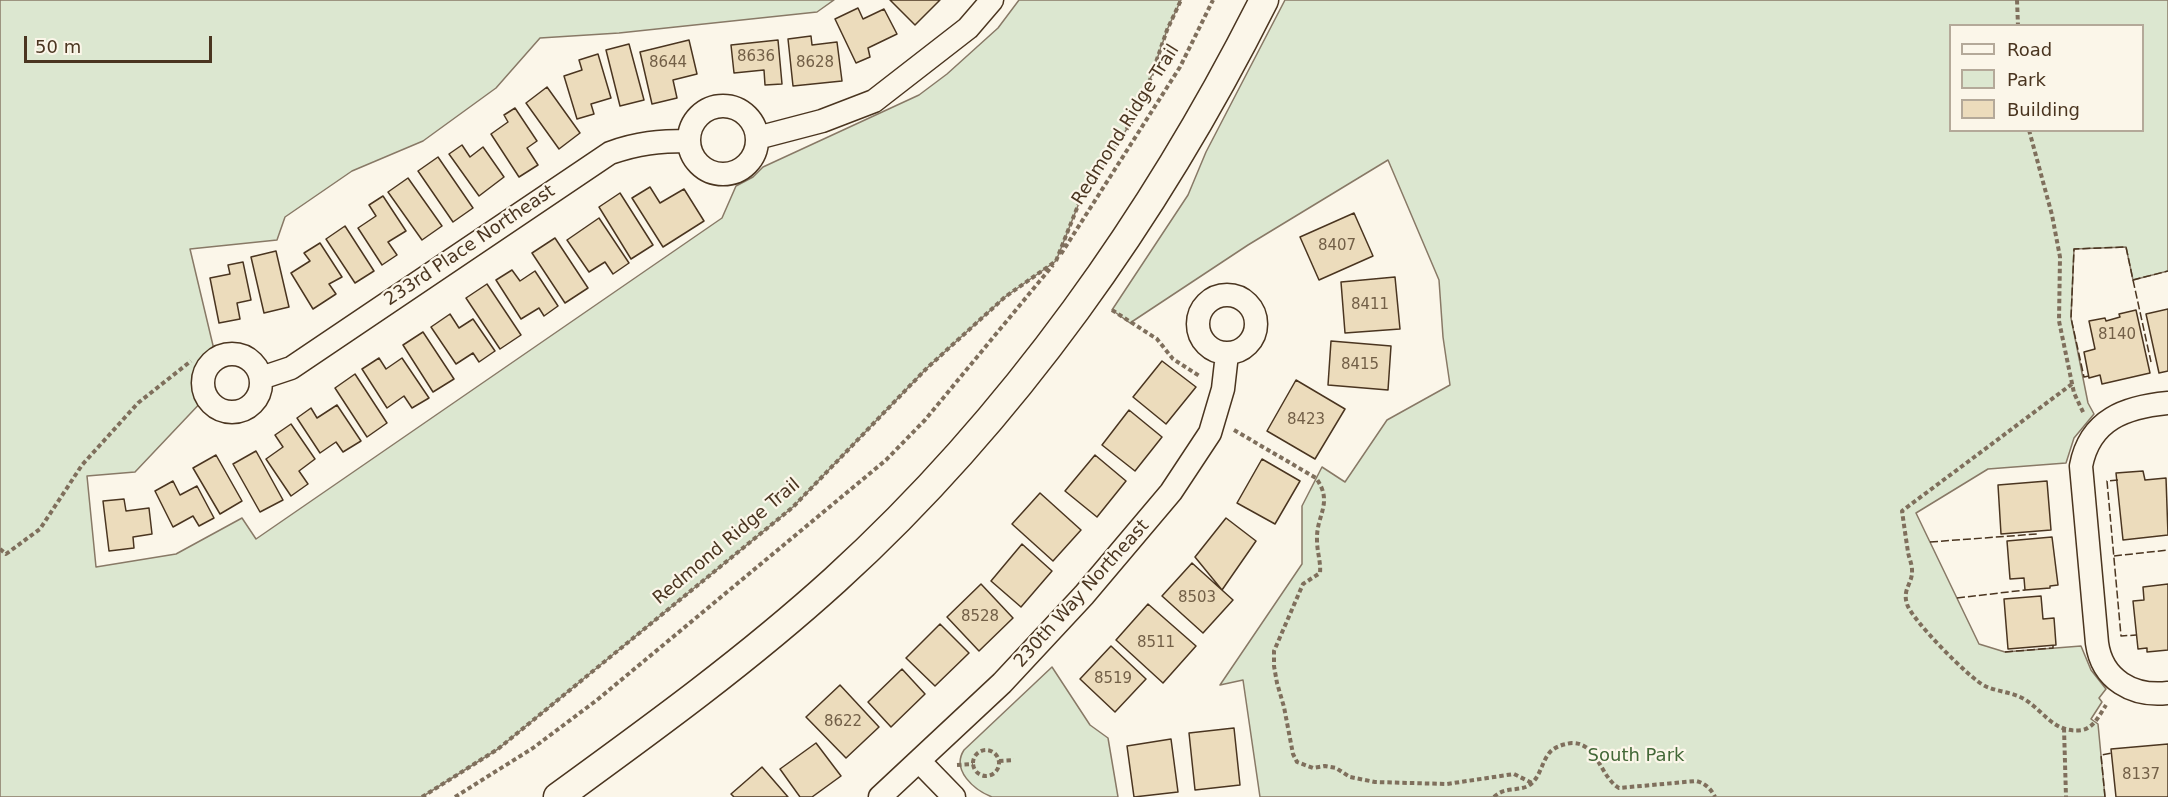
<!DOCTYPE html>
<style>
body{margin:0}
#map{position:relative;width:2168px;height:797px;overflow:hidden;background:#fbf6e9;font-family:"DejaVu Sans",sans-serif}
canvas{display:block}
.legend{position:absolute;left:1949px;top:24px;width:195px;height:108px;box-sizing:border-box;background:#fbf6e9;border:2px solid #b4a999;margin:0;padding:8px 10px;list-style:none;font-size:18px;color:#4a3520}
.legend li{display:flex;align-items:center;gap:12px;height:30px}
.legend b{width:30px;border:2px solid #b4a999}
.scale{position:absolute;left:24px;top:36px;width:188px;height:27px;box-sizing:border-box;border:3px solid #4a3520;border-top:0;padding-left:8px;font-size:18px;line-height:21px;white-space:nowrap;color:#4a3520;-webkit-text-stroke:4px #fbf6e9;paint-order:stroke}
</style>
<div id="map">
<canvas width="2168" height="797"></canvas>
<ul class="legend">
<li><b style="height:8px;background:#fbf6e9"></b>Road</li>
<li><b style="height:16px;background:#dce7d0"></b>Park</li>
<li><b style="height:16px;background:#ecdcbc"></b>Building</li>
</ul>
<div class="scale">50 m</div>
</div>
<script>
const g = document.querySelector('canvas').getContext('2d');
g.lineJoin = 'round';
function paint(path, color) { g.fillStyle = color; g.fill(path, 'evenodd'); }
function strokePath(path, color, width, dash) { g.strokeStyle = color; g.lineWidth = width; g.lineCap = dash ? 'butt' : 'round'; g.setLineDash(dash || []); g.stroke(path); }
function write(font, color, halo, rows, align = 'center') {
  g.font = font + ' "DejaVu Sans",sans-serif'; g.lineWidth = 4.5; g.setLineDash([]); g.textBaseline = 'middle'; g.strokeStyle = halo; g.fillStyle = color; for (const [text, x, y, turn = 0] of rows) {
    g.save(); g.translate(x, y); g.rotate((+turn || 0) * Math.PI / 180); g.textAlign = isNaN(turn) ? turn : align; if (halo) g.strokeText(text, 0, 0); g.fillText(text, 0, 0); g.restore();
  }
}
const green = new Path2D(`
 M0,0H834L817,12L619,33L540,38L496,88L423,141L352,171L285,217L277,240L190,249L216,358C203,369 201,382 206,397L135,472L87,476L96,567L176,554L242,518L256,539L722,218L736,186L753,177L763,167L919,95L947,74L998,28L1019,0H1181L1167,30L1140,109L1081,198L1056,261L1005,297L927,368L793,507L498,749L422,797H0Z
 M1285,0H2168V271L2133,280L2126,247L2074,249L2071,318L2088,403L2094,414L2074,438L2066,463L1988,469L1916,513L1979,644L2005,652L2081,646L2091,670L2106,689L2099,698L2102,702L2091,719L2098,724L2105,797H1260L1243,680L1220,685L1302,564V506L1322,467L1345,482L1387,420L1450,385L1443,337L1439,280L1388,160L1248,245L1130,323L1112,310L1188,195L1206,152ZM1950,26H2142V130H1950Z
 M1052,667L1090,725L1108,738L1118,797H992C974,790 951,770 964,750Z`);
paint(green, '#dce7d0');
strokePath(green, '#887966', 1.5);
const building = new Path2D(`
 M890,0H940L915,25Z
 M858,8L863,19L884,9L897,34L868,48L870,57L856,63L835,19Z
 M811,36L812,45L837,42L842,81L793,86L788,39Z
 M689,40L697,74L673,80L677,98L652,104L640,52Z
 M778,40L782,84L765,85L764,70L734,73L731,45Z
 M629,44L644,100L620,106L606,50Z
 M598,54L611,98L591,104L594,114L577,119L564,76L582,70L579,60Z
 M547,87L580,133L559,149L526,103Z
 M515,108L537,141L527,148L538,165L519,177L491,134L508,122L504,115Z
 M462,145L470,157L483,147L504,177L479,196L449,154Z
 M438,157L473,208L453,222L418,171Z
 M408,178L442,226L422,240L388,192Z
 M650,187L660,203L684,189L704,221L663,247L632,198Z
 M620,193L653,245L631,259L599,207Z
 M383,196L406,231L388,242L397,255L382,265L358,228L376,216L369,205Z
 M1354,213L1373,256L1319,280L1300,237Z
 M599,218L629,263L613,274L605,262L589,272L567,240Z
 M345,226L374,271L355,283L326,239Z
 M555,238L588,288L565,303L532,253Z
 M320,243L342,277L329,284L336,294L313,309L291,273L310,261L304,253Z
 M276,251L289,307L264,313L251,257Z
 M243,262L251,300L237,303L240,319L219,323L210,278L230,274L228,265Z
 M512,270L520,281L535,271L558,306L544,316L539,308L521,319L496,280Z
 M1395,277L1400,329L1345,333L1341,282Z
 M487,284L521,335L500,349L466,298Z
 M2168,309V371L2159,373L2146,314Z
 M2136,310L2150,373L2102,384L2100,375L2089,378L2084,352L2095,349L2089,321L2105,318L2106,321L2120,317L2119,314Z
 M450,314L459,328L473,319L495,351L479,362L473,353L456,364L431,327Z
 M423,332L454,379L433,392L403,345Z
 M1331,341L1391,346L1388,390L1328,385Z
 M379,358L386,369L402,358L429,398L412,408L404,396L387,408L362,369Z
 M1162,361L1196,387L1166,424L1133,397Z
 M355,374L387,423L367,437L335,388Z
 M1296,380L1345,409L1315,459L1267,431Z
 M337,405L361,441L343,452L336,442L320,453L297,418L311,408L317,418Z
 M1129,410L1162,437L1135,471L1102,445Z
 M291,424L315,459L299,471L308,484L291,496L266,459L283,447L275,435Z
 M256,451L283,500L260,512L233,464Z
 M216,455L242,501L220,514L193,468Z
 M1095,455L1126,481L1097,517L1065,491Z
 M1262,459L1300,481L1275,524L1237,503Z
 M2143,471L2145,480L2166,478L2168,535L2123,540L2116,473Z
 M173,481L180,495L197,486L214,518L199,526L193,516L173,527L155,491Z
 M2047,481L2051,530L2001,534L1998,485Z
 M1040,493L1081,530L1053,561L1012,524Z
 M124,499L126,511L149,508L152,534L133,537L134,548L109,551L103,501Z
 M1226,518L1256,541L1222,590L1195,557Z
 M2052,537L2058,585L2050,586V588L2025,590L2024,578L2010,579L2007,541Z
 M1022,544L1052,571L1021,607L991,581Z
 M1192,563L1233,600L1203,633L1162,596Z
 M981,584L1013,618L979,651L947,617Z
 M2168,584V650L2147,652V648L2138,649L2133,601L2144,600L2143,587Z
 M2041,596L2043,619L2054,618L2056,645L2008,649L2004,599Z
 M1148,604L1196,646L1163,683L1116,640Z
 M940,624L969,653L935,686L906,658Z
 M1111,646L1146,679L1115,712L1080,679Z
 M902,669L925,694L891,727L868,702Z
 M840,685L879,727L846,758L806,717Z
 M1234,728L1240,785L1195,790L1189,733Z
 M1171,739L1178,792L1134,797L1127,746Z
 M816,743L841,776L812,797H800L780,769Z
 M2168,744V797H2116L2111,749Z
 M762,767L788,797H734L731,794Z`);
paint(building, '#ecdcbc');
strokePath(building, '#4a3520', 1.5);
const minor = new Path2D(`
 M689 140a34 34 0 1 1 68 0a34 34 0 1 1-68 0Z
 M757,138L822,121L874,101L968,28L992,0
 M1198 324a29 29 0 1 1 58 0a29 29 0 1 1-58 0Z
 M203 383a29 29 0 1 1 58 0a29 29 0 1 1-58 0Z
 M261,378L291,368L610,153C638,143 659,141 689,141
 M2168,403C2126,407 2090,419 2081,466L2097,643C2102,680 2133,697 2168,693
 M919,761L954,797
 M880,797L1002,683L1084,595L1171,492L1210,433L1223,389L1227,354`);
const tertiary = new Path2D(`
 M558,797C653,728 748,659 835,580C1013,418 1156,215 1264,0`);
strokePath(minor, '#4a3520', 25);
strokePath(tertiary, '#4a3520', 31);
strokePath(new Path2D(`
 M2017,0L2018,26
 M2029,130L2052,215L2060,257L2059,321L2074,393L2084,414
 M1061,254L1180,67L1213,0
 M1112,310L1157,339L1173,359L1201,377
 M2072,384L1902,511C1904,525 1906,539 1908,552C1909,558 1912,564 1912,570C1913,583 1902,589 1907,604C1911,619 1970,679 1985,686C1998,692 2012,692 2024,699C2044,711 2054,734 2082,730C2094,728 2100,714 2106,705
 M1234,430L1316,478C1334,503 1316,515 1317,540C1317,552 1321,562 1320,573L1303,584L1274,651V666L1277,683L1284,707L1293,754L1297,762L1313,768L1325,766L1336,768L1350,777L1375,782L1447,784L1514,774L1532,783
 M0,549L6,554L40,529L82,465L138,403L191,361
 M2064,728L2066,797
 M973 763a13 13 0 1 1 26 0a13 13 0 1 1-26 0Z
 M999,761L1014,760
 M957,765L973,764
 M422,797L498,749L793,507L927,368L1005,297L1056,261L1081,198L1140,109L1167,30L1181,0
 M455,797L533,748L597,700L886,460L925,420L1053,265
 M1494,797C1506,785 1522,793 1532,783C1541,775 1542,760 1551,751C1557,746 1564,744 1572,743C1598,743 1600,777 1619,788L1696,781C1705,783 1711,789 1715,797`), '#7f6f5c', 4, [4.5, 3]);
strokePath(minor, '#fbf6e9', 22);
strokePath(tertiary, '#fbf6e9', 28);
strokePath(new Path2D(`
 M2133,280L2151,362
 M2089,376L2084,377L2071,318L2074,249L2126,247L2133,280L2168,271
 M2118,480L2107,481L2121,636L2136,635
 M1930,542L2037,534
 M2114,556L2168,550
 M1957,598L2025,590
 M2005,652L2053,648V645
 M2105,797L2101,755L2112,753`), '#4a3520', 1.5, [8, 3]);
write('15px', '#725f47', null, [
 ["8636",756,57],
 ["8644",668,63],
 ["8628",815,63],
 ["8407",1337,246],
 ["8411",1370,305],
 ["8140",2117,335],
 ["8415",1360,365],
 ["8423",1306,420],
 ["8503",1197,598],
 ["8528",980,617],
 ["8511",1156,643],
 ["8519",1113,679],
 ["8622",843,722],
 ["8137",2141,775]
]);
write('18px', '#4a3520', '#fbf6e9', [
 ["Redmond Ridge Trail",1126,125,-58],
 ["233rd Place Northeast",470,246,-34],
 ["Redmond Ridge Trail",727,542,-40],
 ["230th Way Northeast",1082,594,-48]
]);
write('18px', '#436837', '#fbf6e9', [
 ["South Park",1636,756]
]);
</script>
